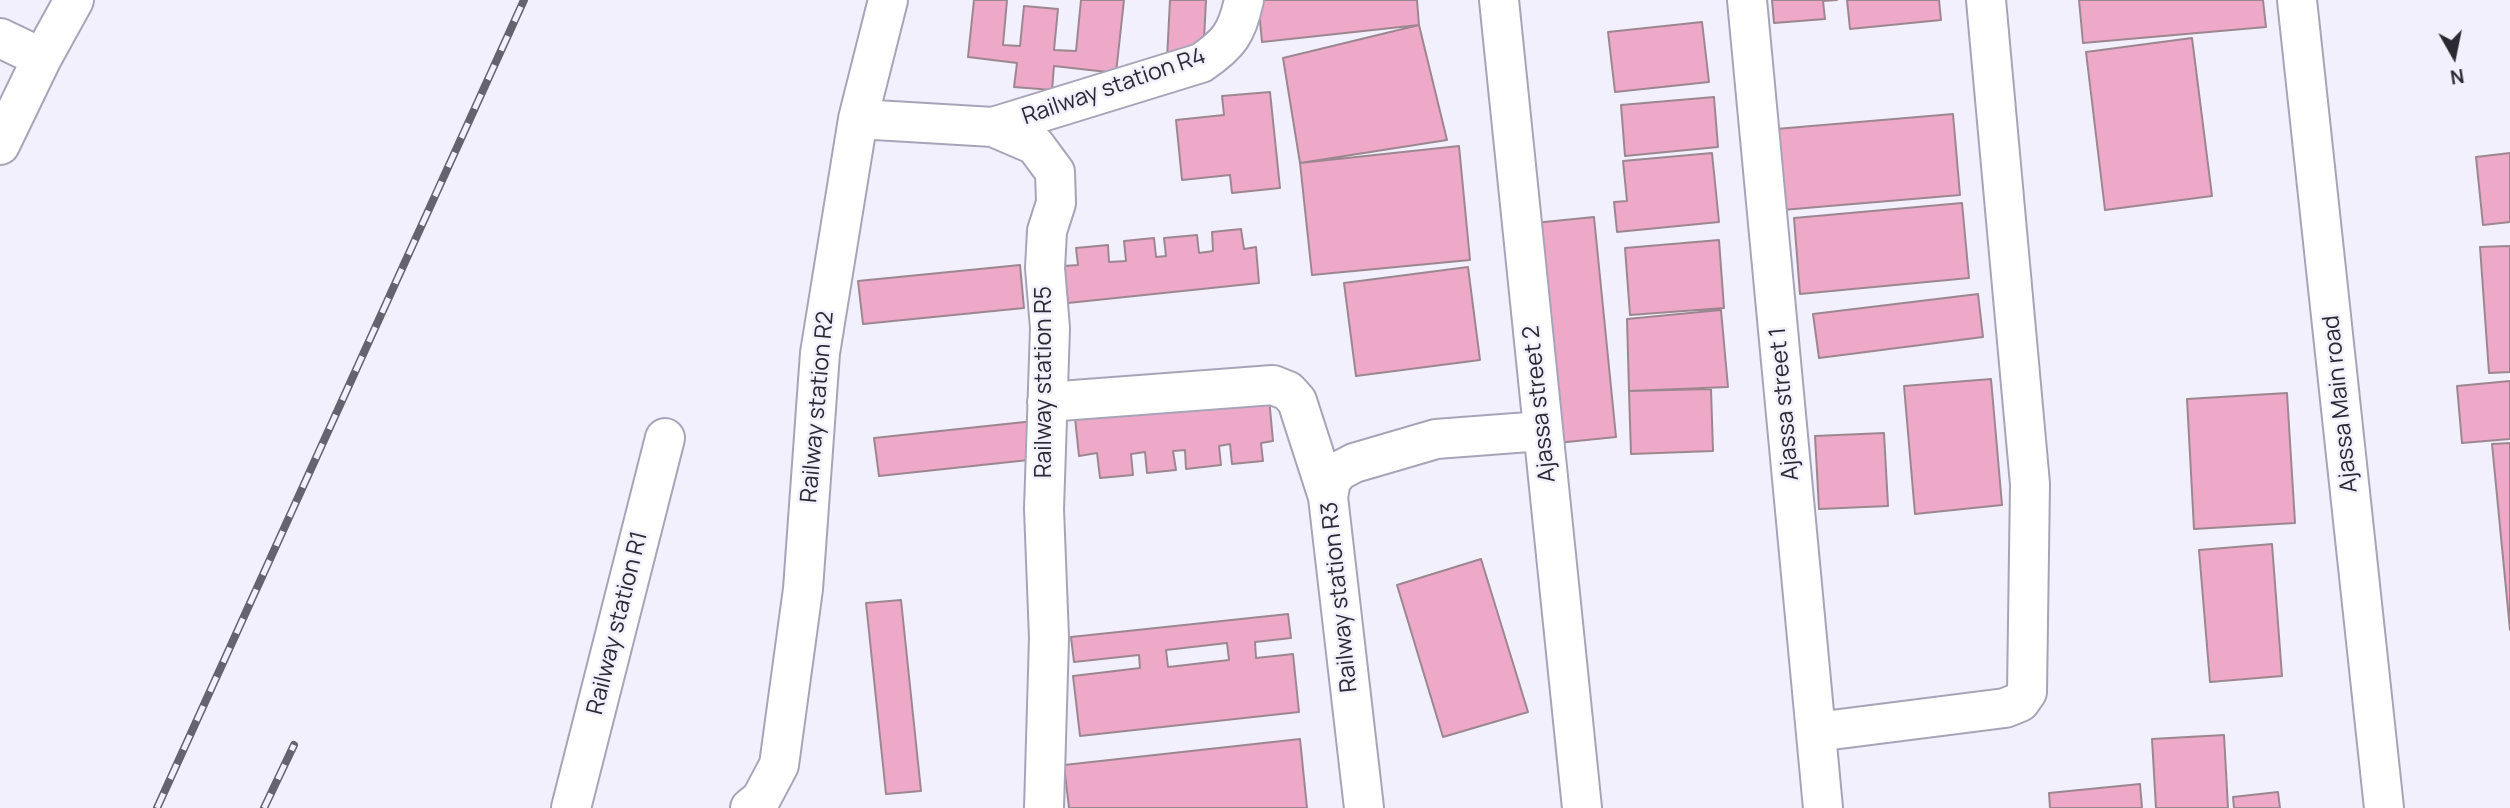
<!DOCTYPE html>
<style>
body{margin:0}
#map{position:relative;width:2510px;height:808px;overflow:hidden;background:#f2f0fd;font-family:Manrope,sans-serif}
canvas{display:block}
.north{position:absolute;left:2419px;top:21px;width:70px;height:70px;-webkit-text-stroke:5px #f2f0fd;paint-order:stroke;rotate:171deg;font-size:19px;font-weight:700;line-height:28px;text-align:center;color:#2b2931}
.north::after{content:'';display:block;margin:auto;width:24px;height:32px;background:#2b2931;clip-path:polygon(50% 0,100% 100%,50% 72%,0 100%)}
</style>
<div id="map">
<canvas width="2510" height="808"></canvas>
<div class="north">N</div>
</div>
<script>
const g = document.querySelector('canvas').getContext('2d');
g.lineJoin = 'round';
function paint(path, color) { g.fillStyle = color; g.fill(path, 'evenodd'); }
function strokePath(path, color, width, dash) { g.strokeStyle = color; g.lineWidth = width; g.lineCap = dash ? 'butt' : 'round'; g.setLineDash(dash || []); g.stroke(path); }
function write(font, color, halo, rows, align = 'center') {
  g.font = font + ' Manrope,sans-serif'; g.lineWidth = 5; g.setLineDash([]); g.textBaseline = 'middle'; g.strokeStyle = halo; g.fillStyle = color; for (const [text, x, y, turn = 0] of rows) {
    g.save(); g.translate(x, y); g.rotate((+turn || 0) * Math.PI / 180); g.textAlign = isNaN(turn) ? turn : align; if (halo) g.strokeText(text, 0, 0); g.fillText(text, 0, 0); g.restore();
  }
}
const building = new Path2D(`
 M974,0H1007L1003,45L1020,46L1024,6L1058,9L1054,50L1076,51L1081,0H1124L1116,73L1054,66L1052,90L1014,87L1017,63L968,57Z
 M1170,0H1206L1203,60L1167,59Z
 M1258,0H1417L1419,25L1262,42Z
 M1772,0H1837L1823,1L1825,19L1774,23Z
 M1847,0H1939L1941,20L1850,29Z
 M2079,0H2263L2266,27L2083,43Z
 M1702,22L1709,82L1615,92L1608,32Z
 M1419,25L1447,140L1300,163L1283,58Z
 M2192,38L2212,196L2105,210L2086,52Z
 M1270,92L1280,188L1232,193L1230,175L1182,180L1176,120L1224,115L1222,96Z
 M1714,97L1718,147L1625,156L1621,105Z
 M1953,114L1960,195L1782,210L1776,129Z
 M1459,146L1470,260L1312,275L1300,163Z
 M1712,153L1719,222L1617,232L1614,202L1627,201L1623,161Z
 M2510,153V222L2483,225L2476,157Z
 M1962,203L1969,278L1800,294L1794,218Z
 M1594,217L1616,437L1557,443L1534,223Z
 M1241,229L1244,249L1256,247L1259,283L1068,303L1064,266L1078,265L1076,248L1108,245L1109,262L1126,261L1124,241L1154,238L1156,257L1166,256L1164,238L1197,235L1199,253L1213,251L1212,232Z
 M1719,240L1724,308L1630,315L1625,248Z
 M2510,246V372L2489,373L2480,247Z
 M1020,265L1024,308L863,324L858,281Z
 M1468,267L1480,360L1356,376L1344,283Z
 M1978,294L1983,337L1819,358L1813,314Z
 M1721,310L1728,387L1629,391L1627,319Z
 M1991,379L2002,505L1915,514L1904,386Z
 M2510,381V439L2462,443L2457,386Z
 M1711,389L1713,451L1631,454L1629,391Z
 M2287,393L2295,523L2194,529L2187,399Z
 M1269,398L1273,441L1261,443L1263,461L1232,464L1230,444L1219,446L1221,465L1186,469L1185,450L1173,451L1176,470L1147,473L1145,452L1131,454L1133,475L1100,478L1097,453L1079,456L1075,418Z
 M1034,421L1038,459L879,476L874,438Z
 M1884,433L1888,506L1819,509L1815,436Z
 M2510,443V630L2492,444Z
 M2272,544L2282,676L2210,682L2199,550Z
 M1481,559L1528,712L1443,737L1397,585Z
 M901,600L921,791L886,794L866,603Z
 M1288,614L1291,638L1255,642L1256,658L1293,654L1299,712L1080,736L1073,676L1140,668L1139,655L1074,662L1071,637ZM1227,643L1229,660L1168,667L1166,650Z
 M2224,735L2228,808H2156L2152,739Z
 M1300,739L1307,808H1069L1064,765Z
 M2140,784L2142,808H2050L2049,793Z
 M2278,792L2280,808H2234L2233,797Z`);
paint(building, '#eea9c8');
strokePath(building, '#9c8790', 2);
const minor = new Path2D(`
 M1499,0L1582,808
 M1747,0L1823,808
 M0,38L42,58
 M858,119L993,127L1035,145L1055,172L1056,203L1047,231L1045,268L1050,328L1044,509L1049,638L1044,808
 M993,127L1201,63C1229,44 1237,33 1244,0
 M0,145L42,58L74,0
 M1047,402L1273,385L1288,391L1297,401L1328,497
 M1816,732L2005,708L2020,702L2027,692L2030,484L1986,0
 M571,808L665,438
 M750,808L761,799L779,765L803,589L820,353L858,119L888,0
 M1364,808L1328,497L1331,481L1339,471L1354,463L1436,439L1542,431`);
const tertiary = new Path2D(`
 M2297,0L2384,808`);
strokePath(minor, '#a7a4b8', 42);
strokePath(tertiary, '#a7a4b8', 42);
strokePath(minor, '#fff', 38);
strokePath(tertiary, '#fff', 38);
const rail = new Path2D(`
 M157,808L524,0
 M264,808L294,745`);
strokePath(rail, '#65636d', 8);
strokePath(rail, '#f2f0fd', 5, [16]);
write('23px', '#2b2931', '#f2f0fd', [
 ["Railway station R4",1114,87,-19],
 ["Railway station R5",1045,382,-90],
 ["Ajassa street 2",1540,404,-96],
 ["Ajassa street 1",1785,404,-95],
 ["Ajassa Main road",2341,404,-96],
 ["Railway station R2",818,407,-85],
 ["Railway station R3",1340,597,-96],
 ["Railway station R1",618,623,-76]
]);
</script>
